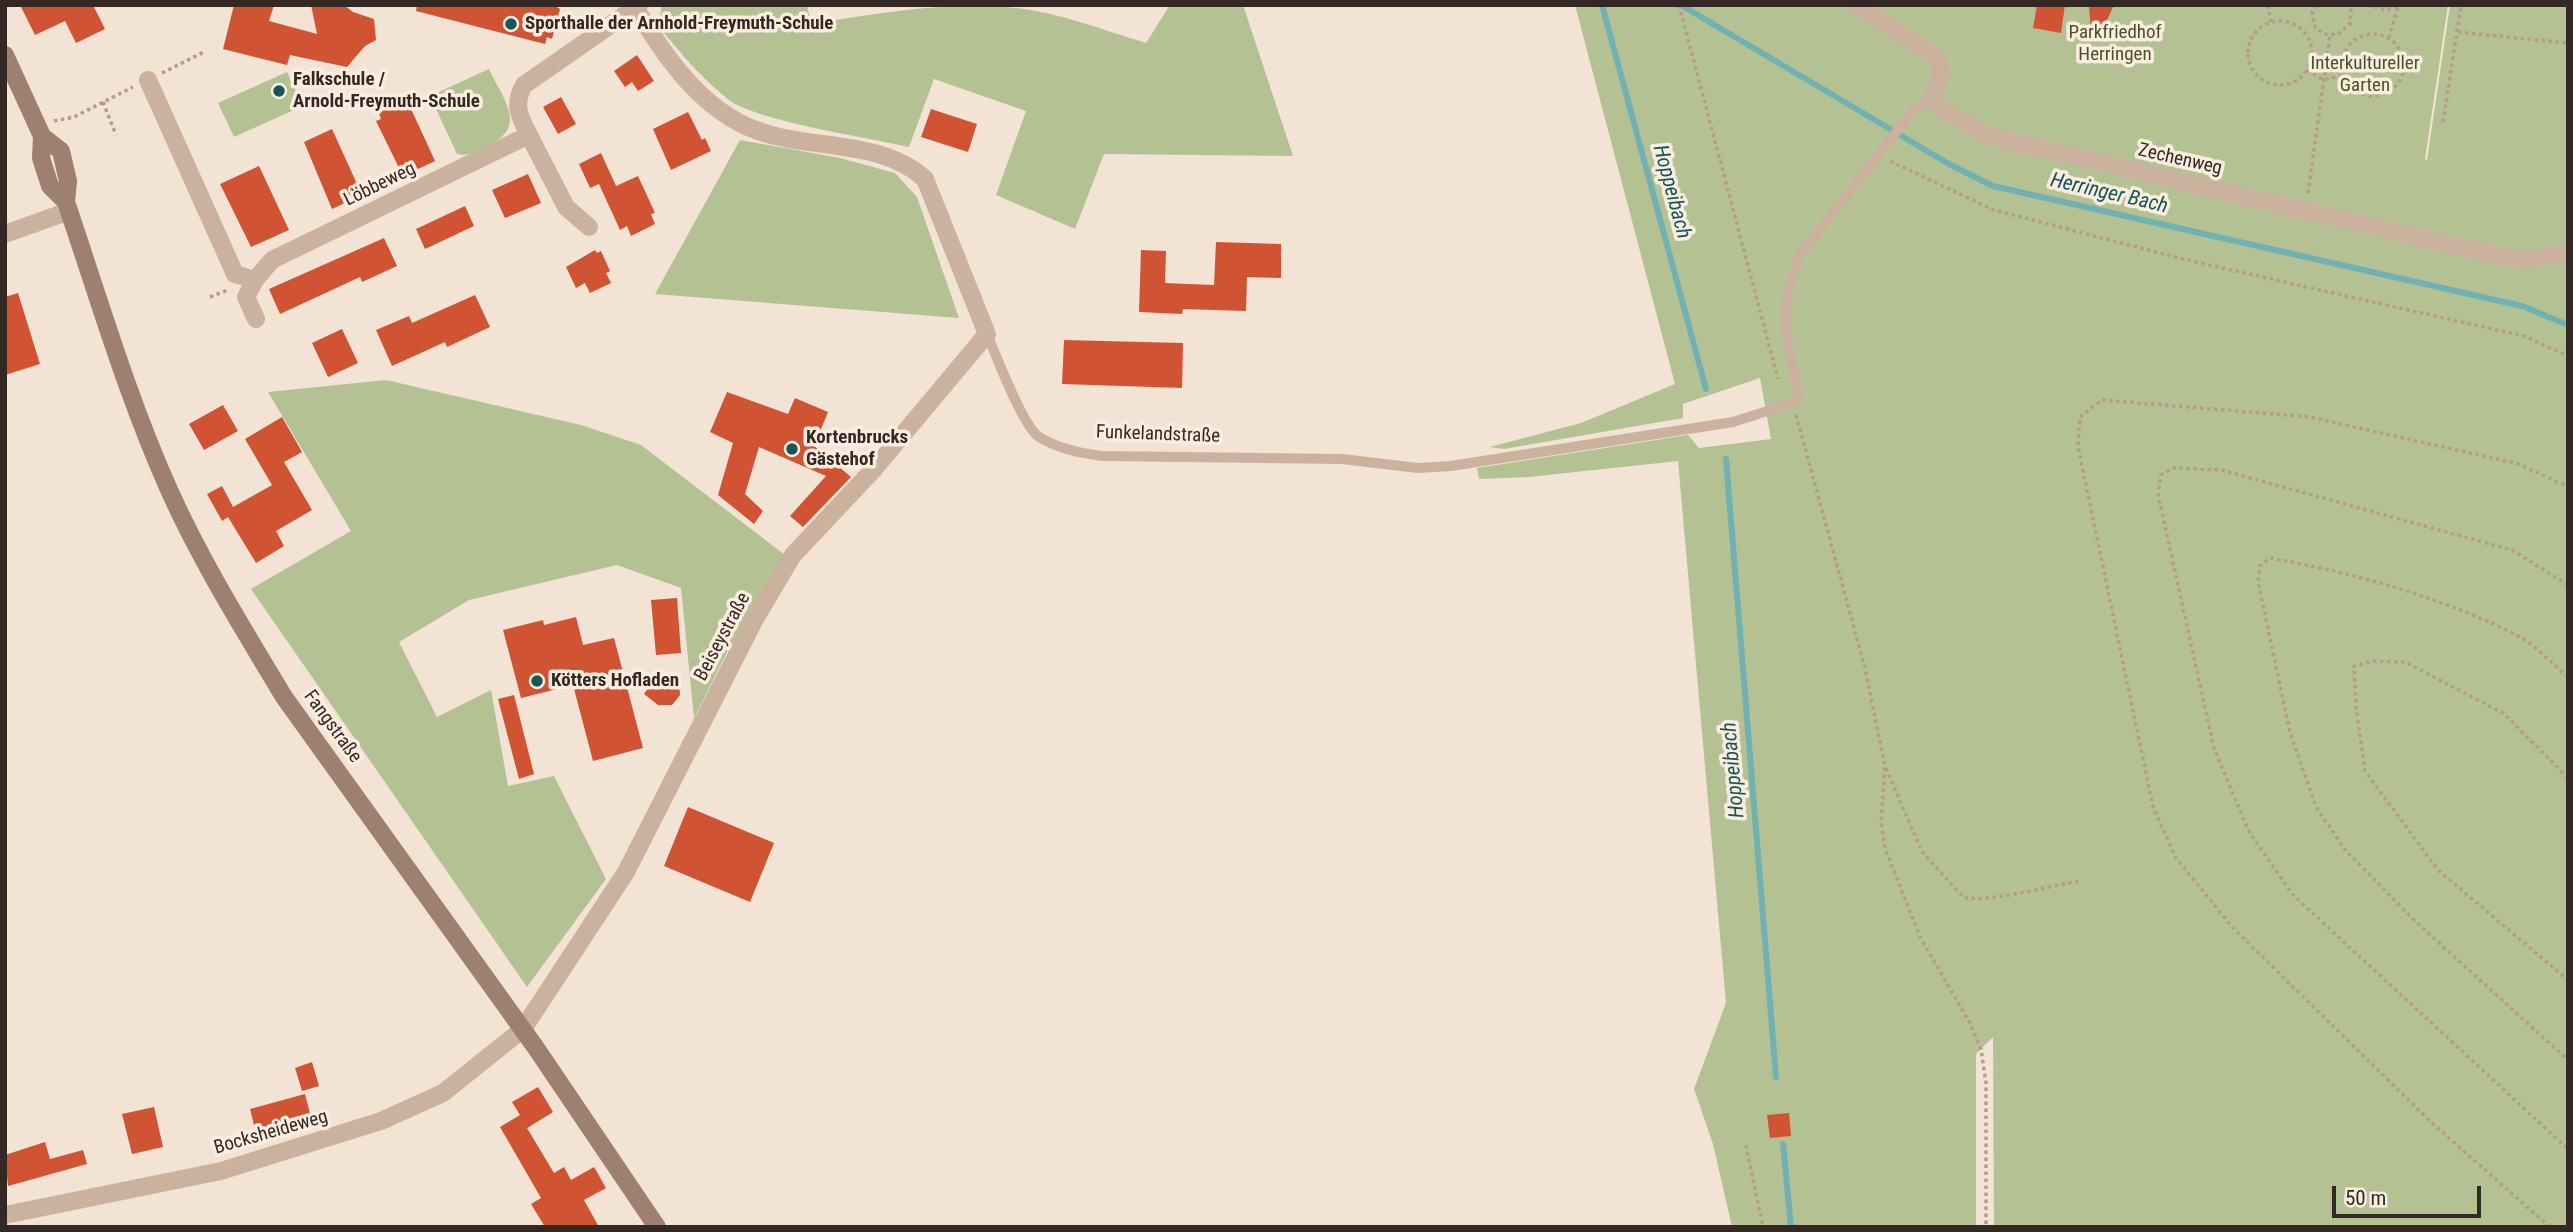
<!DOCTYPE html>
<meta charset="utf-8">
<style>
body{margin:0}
#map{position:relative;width:2573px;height:1232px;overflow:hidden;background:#f2e3d4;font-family:"Roboto Condensed",sans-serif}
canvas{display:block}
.frame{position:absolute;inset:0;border:7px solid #342824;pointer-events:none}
.scale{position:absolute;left:2332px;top:1186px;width:149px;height:32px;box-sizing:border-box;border:4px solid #342824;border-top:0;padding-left:9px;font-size:21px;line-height:24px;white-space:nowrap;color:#342824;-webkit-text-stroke:5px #faede0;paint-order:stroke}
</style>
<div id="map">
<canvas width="2573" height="1232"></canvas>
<div class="frame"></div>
<div class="scale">50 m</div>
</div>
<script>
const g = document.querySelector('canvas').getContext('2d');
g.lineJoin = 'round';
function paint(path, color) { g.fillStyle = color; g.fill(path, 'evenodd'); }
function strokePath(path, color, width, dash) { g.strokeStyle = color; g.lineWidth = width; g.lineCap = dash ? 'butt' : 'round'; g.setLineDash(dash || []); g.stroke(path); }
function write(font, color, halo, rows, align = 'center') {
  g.font = font + ' "Roboto Condensed",sans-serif'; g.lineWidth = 7; g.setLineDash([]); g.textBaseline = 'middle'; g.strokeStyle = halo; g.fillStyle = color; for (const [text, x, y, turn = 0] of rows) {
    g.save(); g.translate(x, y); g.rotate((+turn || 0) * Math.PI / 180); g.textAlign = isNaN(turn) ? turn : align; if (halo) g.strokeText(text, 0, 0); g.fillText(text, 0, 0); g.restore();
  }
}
paint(new Path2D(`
 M662,5H807L811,24C876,14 940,2 1005,7C1053,10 1100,29 1146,43L1170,5H1243L1293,156L1104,154L1075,229L996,195L1026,111L934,79L909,147C870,138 757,121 729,100C702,79 680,52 658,26Z
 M1575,5H2448L2425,159L2427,160L2450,5H2568V1227H1994L1993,1037L1976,1054V1227H1732L1713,1144L1694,1089L1726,1003L1678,461L1529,477L1479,479L1477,468L1688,435L1699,448L1771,439L1760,378L1683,404V418L1504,449L1490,447L1581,423L1675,384Z
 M489,69C503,100 529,126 488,146C477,151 469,157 457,154L430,96Z
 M287,72L303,106L234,137L218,103Z
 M740,140L840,158L895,173L917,197L959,318L655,294Z
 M386,380L581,425L641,445L789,558L728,650L694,718L681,588L617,565L469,600L399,642L437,717L491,690L508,786L554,776L606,879L527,987L251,589L351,531L268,392Z`), '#b4c293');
strokePath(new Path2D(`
 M1602,5L1706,389
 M1681,5L1949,164L1993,186L2522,306L2568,325
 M1726,459L1776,1077
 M1783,1144L1791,1227`), '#71b1b1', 6);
paint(new Path2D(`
 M20,5H97L94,7L105,29L76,43L65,21L35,35Z
 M234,5H274L269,21L317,34L311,5H344L353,12L374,19L376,40L365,46L347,67L290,55L287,65L223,49Z
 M417,5H554L560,9L552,39L547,37L545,44L416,11Z
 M2037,5H2065L2061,33L2033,28Z
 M2089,5H2114L2107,20L2091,34Z
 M637,55L654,81L638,91L632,82L625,87L614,71Z
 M561,97L576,124L558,134L543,107Z
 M406,98L435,161L403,176L376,121L381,119L378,111Z
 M931,109L977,124L968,152L921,137Z
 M688,112L702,140L705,138L711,151L671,170L653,129Z
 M332,129L362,195L332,209L304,142Z
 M601,153L616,186L638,176L655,213L651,214L655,224L631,236L627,226L620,230L599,184L590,188L579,164Z
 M259,166L289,230L251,247L220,184Z
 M528,174L541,203L505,218L492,190Z
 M465,206L474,226L425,249L416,229Z
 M384,238L397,266L362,282L360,277L280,314L269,289Z
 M1216,242L1281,244V278L1247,277L1246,311L1183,309L1182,314L1139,312L1141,250L1166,251L1165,283L1214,285Z
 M595,250L597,253L601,251L610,271L606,273L611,283L590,293L585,283L576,288L566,267Z
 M18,293L40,364L5,375V297Z
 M475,295L490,327L447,347L445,342L392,366L376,330L409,316L412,323Z
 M342,329L358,363L328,377L312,343Z
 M1064,340L1183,343L1182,388L1062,384Z
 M727,392L788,414L795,398L828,412L814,446L851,477L803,527L790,516L826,476L759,447L745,494L763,511L754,524L718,495L733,443L710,432Z
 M223,405L238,431L204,450L189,424Z
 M282,417L302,452L284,462L312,510L276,531L284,546L256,563L228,517L222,521L207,494L222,486L233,507L272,485L245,439Z
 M677,598L681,653L656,655L651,600Z
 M576,617L583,645L614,638L643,748L593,761L573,685L521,698L503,630L543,620L544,625Z
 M660,671L679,684L680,695L672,705H658L644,694Z
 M514,695L534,774L519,779L498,699Z
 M688,807L774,843L750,902L664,866Z
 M312,1062L319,1086L302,1091L295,1068Z
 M538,1087L553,1112L527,1128L554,1173L564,1167L571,1180L594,1167L606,1188L584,1200L599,1227H545L531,1204L541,1198L500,1127L520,1115L512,1102Z
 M305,1094L312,1122L257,1137L250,1109Z
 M154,1107L163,1147L132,1154L122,1114Z
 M1789,1113L1791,1136L1770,1138L1767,1115Z
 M45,1142L50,1159L83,1150L87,1164L8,1186L5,1155Z`), '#d05434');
strokePath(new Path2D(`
 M1679,5L1778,379
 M2268,5L2271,22
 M2316,5L2312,13L2315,27L2324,34L2337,35L2350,24L2351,10L2347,5
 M2367,5L2386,10L2400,5
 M2248 53a32 32 0 1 1 64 0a32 32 0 1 1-64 0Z
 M2458,32L2568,43
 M2342 65a31 31 0 1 1 62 0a31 31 0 1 1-62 0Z
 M2389,38L2398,7
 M2307,70L2324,80L2343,75
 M162,73L204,52
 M103,102L116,135
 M54,121L74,117L133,87
 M2443,122L2461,5
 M1890,161L1994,210L2187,260L2524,336L2568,356
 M2308,193L2330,35
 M210,297L228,290
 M1796,415L1865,668L1885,766L1881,823L1885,848L1920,937L1970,1023L1981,1049L1986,1083V1227
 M2568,585L2512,550L2221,470L2173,468L2161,475L2158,494L2214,748L2248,830L2293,895L2568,1149
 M2568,677C2552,664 2536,645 2518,636C2445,598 2351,572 2270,558L2260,566L2258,582L2290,732L2316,807L2346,851L2416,922L2568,1060
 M1886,768L1922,852L1963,897C1986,904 2052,885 2080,881
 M2568,778L2503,713L2405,662L2373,661L2354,666L2356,707L2365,771L2438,870L2568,980
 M1746,1145L1763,1227
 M2550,1227L2434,1125L2233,928L2176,858L2153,807L2078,447L2080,417L2102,400L2310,417L2519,464L2568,487`), '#b69b8a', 3.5, [3.5, 3.5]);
strokePath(new Path2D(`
 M987,334C996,355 1023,427 1039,437C1059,449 1080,453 1102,456L1342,459L1418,468L1451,466L1733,422L1792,403L1799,397L1786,334L1787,299L1798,257L1914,109L1932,99`), '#cbb29f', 10);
strokePath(new Path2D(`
 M1856,5L1937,58L1942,73L1932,99L1945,111L1991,137L2502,257L2528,260L2568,252
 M148,80L235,274L255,280L272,260L529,135C519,116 513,104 524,85L639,5
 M529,135L566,207L589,227
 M5,234L69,211
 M255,280L246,297L256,319
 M5,1215L221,1171L381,1121L443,1093L523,1029L626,872L755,619L793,555L874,469L987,334L925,179C878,136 801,152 746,126C696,103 661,51 634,5`), '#cbb29f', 18);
strokePath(new Path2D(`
 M5,55L42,136L41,158L50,186L66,202
 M42,136L61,151L68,181L66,202C99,299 128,399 170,492C202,563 244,630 284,697L536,1048L657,1227`), '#9e8071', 18);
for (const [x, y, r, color] of [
 [511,24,7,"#165658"],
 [279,91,7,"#165658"],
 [792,449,7,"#165658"],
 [537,681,7,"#165658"]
]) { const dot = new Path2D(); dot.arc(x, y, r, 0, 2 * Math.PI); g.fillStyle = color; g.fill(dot); strokePath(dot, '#faede0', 2.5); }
write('bold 19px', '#342824', '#faede0', [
 ["Sporthalle der Arnhold-Freymuth-Schule",525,24],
 ["Falkschule /",293,80],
 ["Arnold-Freymuth-Schule",293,102],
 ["Kortenbrucks",806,438],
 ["Gästehof",806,460],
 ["Kötters Hofladen",551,681]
], 'left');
write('19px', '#455426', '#faede0', [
 ["Parkfriedhof",2115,33],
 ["Herringen",2115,55],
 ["Interkultureller",2365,64],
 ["Garten",2365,86]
]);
write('19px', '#342824', '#faede0', [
 ["Zechenweg",2180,160,13],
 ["Löbbeweg",380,185,-26],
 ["Funkelandstraße",1158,435,2],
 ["Beiseystraße",723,637,-62],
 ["Fangstraße",332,727,54],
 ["Bocksheideweg",271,1133,-16]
]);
write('italic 21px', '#165658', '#faede0', [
 ["Hoppeibach",1671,192,75],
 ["Herringer Bach",2109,194,13],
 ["Hoppeibach",1734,770,-95]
]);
</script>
